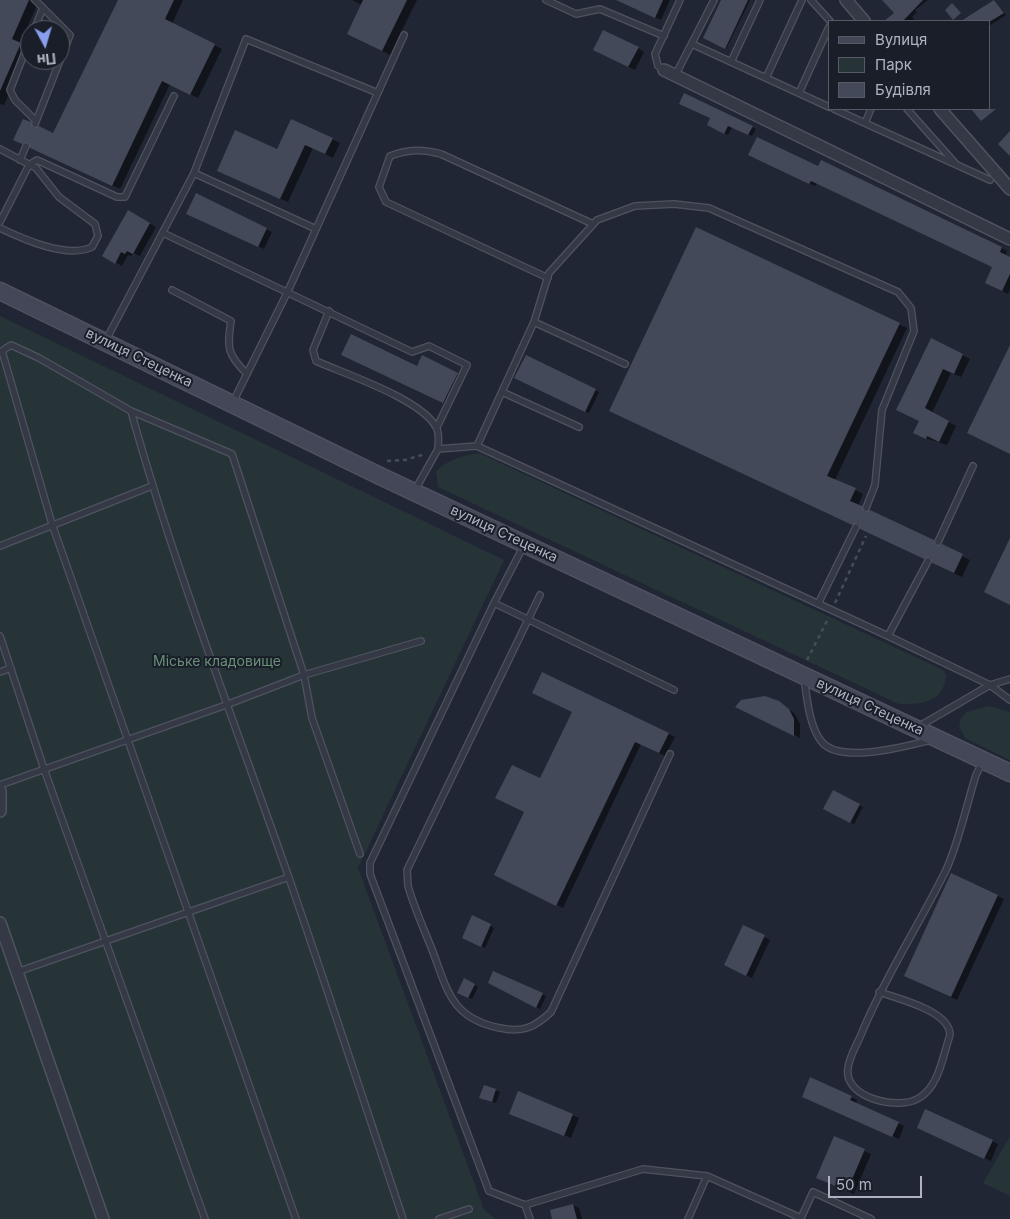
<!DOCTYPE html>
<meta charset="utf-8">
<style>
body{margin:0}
#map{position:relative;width:1010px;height:1219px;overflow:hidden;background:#212634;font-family:Inter,sans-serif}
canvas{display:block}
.legend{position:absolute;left:828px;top:20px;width:162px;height:90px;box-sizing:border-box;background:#1a1e29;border:1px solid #565a66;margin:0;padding:6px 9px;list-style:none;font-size:15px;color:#afb3c2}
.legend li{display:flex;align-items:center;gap:10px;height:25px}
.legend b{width:25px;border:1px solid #565a66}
.north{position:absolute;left:20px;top:20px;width:50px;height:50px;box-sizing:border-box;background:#1a1e29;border:1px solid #565a66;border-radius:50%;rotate:174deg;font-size:14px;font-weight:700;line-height:20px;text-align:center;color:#afb3c2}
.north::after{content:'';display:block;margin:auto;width:18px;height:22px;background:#899fed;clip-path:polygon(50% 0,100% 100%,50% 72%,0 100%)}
.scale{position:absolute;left:828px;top:1176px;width:94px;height:22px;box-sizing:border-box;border:2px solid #afb3c2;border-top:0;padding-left:6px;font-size:15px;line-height:18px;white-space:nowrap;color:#afb3c2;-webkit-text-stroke:4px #1a1e29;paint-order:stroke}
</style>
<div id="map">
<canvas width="1010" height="1219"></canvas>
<ul class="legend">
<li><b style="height:6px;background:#434758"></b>Вулиця</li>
<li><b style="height:14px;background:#263438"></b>Парк</li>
<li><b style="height:14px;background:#434959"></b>Будівля</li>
</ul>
<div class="north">Пн</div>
<div class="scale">50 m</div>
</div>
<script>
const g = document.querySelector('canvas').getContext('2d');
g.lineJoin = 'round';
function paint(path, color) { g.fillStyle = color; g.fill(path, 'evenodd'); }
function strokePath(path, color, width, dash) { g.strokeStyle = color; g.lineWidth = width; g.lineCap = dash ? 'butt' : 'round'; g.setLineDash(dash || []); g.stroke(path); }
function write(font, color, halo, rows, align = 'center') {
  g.font = font + ' Inter,sans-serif'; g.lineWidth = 4; g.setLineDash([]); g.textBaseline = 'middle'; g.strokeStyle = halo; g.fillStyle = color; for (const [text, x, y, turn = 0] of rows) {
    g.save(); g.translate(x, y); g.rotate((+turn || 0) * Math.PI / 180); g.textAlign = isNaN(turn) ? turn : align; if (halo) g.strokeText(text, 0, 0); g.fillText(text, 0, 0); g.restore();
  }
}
paint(new Path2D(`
 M0,316L504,560L358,868L484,1210L496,1219H0Z
 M479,453L943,670L946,675C945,701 921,705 899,704L438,487L436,472C446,460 464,455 479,453Z
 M989,706L1010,712V760L965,738L959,726L961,718L967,712Z
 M1010,1136V1196L983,1183Z`), '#263438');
paint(new Path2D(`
 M0,0H28L37,5L20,44L29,49L4,105L0,104Z
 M120,0H183L172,24L222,49L198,98L170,84L120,189L22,144L30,123L54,135Z
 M352,0H417L390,55L357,38L362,5Z
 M617,0H670L661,20Z
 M723,0H750L726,49L704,38Z
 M884,0H928L915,10L917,12L912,17L916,21H886L896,13Z
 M995,1L1006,15L989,26V21H975L972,16Z
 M638,48L644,52L635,70L601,53Z
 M709,125L752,127L756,129L752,136L732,127L728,135Z
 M332,139L340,143L333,158L313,148L288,202L226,175L277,151Z
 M756,158L819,167L1001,248L1007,251L1005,256L1010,259V289L1008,294L992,286L994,267L817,183L815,186Z
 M197,195L272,232L264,249L193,217Z
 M128,212L156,227L140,256L133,253L131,256L128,255L122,266L104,256Z
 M697,229L907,328L835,480L863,494L858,506L970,560L962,577L619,415Z
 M932,340L970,359L961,377L951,373L932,413L956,426L947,445L922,437L920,421Z
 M342,354L417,367L422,357L458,375L444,403Z
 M526,356L599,392L589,413L520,380Z
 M779,702L795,714L800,724V738L743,709Z
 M573,712L669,734L675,737L665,756L641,744L563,908L501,878L541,780Z
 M834,792L863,807L854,824L825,809Z
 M951,875L1004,899L957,1000L911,979Z
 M473,917L494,928L485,948L467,939Z
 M744,927L770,940L752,978L731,968Z
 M494,973L546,996L540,1009L489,982Z
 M465,980L478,987L472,999L458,992Z
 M485,1086L500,1092L496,1103L484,1100Z
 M519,1093L579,1118L571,1138L516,1116Z
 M851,1097L857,1100L856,1104L904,1126L899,1139L809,1100Z
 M918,1128L992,1141L998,1144L991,1161Z
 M834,1137L871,1154L854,1194L823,1181Z
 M573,1205L579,1208L582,1219H553Z`), '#0007');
paint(new Path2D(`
 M0,0H29L12,39L21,43L0,91Z
 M118,0H174L165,19L215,44L190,95L162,81L112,186L30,148L28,142L22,144L13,140L23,119L31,122L33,128L39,126L53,133Z
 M363,0H407L382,51L347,34Z
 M616,0H663L655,18Z
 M721,0H748L725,49L703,38Z
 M882,0H923L903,21H884L894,13Z
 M994,0L1004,13L991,21H961Z
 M952,3L961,13L953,20L945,10Z
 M603,30L639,47L628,67L593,50Z
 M684,93L753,126L748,135L728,126L724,134L707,125L710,118L679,104Z
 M971,109H996L981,121Z
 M291,119L333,138L325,154L305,145L280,199L217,171L235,130L277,149Z
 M1010,131V156L998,144Z
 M757,137L818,166L821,160L1002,247L1000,252L1010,257V274L1002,291L985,283L992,267L811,181L809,184L748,155Z
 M196,193L267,228L258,247L186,214Z
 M128,210L150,223L133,254L127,251L125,254L121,252L115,264L102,256Z
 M696,227L900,323L827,476L856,488L850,501L862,506L864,512L870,510L934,540L936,546L942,544L963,554L954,573L932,563L930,557L924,559L860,529L858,523L852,525L609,411Z
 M351,334L417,366L422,355L458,373L443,403L341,355Z
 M931,338L963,354L954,374L943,369L925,408L949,421L939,442L927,436L926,439L913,433L919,421L896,410Z
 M1010,345V454L967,433Z
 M526,355L596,389L585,412L514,378Z
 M1010,538V605L984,592Z
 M542,672L669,733L659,753L635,742L556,906L494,875L524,812L495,798L512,765L540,778L572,712L532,693Z
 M765,696L779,701L789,709L794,719V736L735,707L741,700Z
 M833,790L860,804L850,823L823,809Z
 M951,873L998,895L951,997L904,976Z
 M472,915L491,924L481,947L462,938Z
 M743,925L765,935L746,976L724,965Z
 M493,971L543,993L536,1008L488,983Z
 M464,978L475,984L468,998L457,993Z
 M810,1077L852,1096L850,1100L899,1122L892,1137L802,1097Z
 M484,1085L496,1089L492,1102L479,1098Z
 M518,1091L573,1114L564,1136L509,1114Z
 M925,1109L993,1140L984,1159L917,1128Z
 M834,1136L865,1149L847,1191L816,1178Z
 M573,1204L577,1219H552L550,1210Z`), '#434959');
const service = new Path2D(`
 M546,0L576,14L600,9L664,36
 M811,0L830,21
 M34,30L43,8
 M30,39L10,90L15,100L36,121
 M692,44L829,107
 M731,62L760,0
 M664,70L658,66L655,54L680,0
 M675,76L714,0
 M766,78L802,0
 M799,93L829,27
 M834,109L990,180
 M907,109L955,163
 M865,123L871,109
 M35,124L70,35L35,0
 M0,149L36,168L59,197L95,224L98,236L92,247C67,259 23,239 0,228
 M20,160L26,146
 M194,173L316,229
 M0,222L29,165L37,160L117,197H125L174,96
 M163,233L412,352L429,346L467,365L437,427
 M548,278L386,202L379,187L390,156C410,149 422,149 441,154L593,224
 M172,290L231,321C227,348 227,354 247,374
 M329,311L313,350L316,361C345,374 421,399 436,427C440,433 438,442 438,449
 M534,322L625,364
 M106,340L194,173L246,39L378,93
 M502,392L579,427
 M233,402L288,291L404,35
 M131,411C175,570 235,723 289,878C328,991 365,1105 403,1219
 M477,446L534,322L549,273L597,220L635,206L674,204L709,208L898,292L911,308L914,331L882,410L875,485L866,508
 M415,490L438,449L477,446L888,636L990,685L1010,700
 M938,542L973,466
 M0,546L152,486
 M523,547L494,603L370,863V874L489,1191L525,1205L643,1169L707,1176L801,1218L813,1192L871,1219
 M540,595L407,870L408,886C414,907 423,927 431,947C447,987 449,1018 500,1028C523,1033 535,1027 551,1012L670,754
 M494,603L674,690
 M818,604L856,527
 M0,636L44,769L205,1219
 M888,636L928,561
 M0,672L11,668
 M804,678C807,698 809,725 821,741C839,765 906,746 931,740
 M918,727L990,685L1010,679
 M0,785L226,705L304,675L421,641
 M17,972L289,877
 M879,992C899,999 950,1011 950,1035C943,1055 939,1087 919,1098C899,1111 843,1098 848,1068C849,1056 859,1041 863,1030C886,975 919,925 945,872C958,846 967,803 976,775L983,761
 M525,1205L530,1219
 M296,1219L52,524L2,351L11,345L39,358L131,411L232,454L304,675L312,718L360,854
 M439,1219L469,1209
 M688,1219L707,1176`);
const minor = new Path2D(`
 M846,0L864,21
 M664,70L1010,239
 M940,109L1010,189
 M0,791V811
 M0,923L103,1219`);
const secondary = new Path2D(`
 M0,291L380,476L1010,773`);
strokePath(service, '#4f5360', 8);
strokePath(minor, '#4f5360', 14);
strokePath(secondary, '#4f5360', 19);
strokePath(new Path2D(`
 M387,461L405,460L425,454
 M835,603L866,536
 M807,660L829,617`), '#434f55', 2.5, [4, 4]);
strokePath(service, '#353945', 5.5);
strokePath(minor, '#353945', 11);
strokePath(secondary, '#434758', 16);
write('14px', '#afb3c2', '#1a1e29', [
 ["вулиця Стеценка",139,358,26],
 ["вулиця Стеценка",504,534,25],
 ["вулиця Стеценка",870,707,25]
]);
write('14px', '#699078', '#1a1e29', [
 ["Міське кладовище",217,662]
]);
</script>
